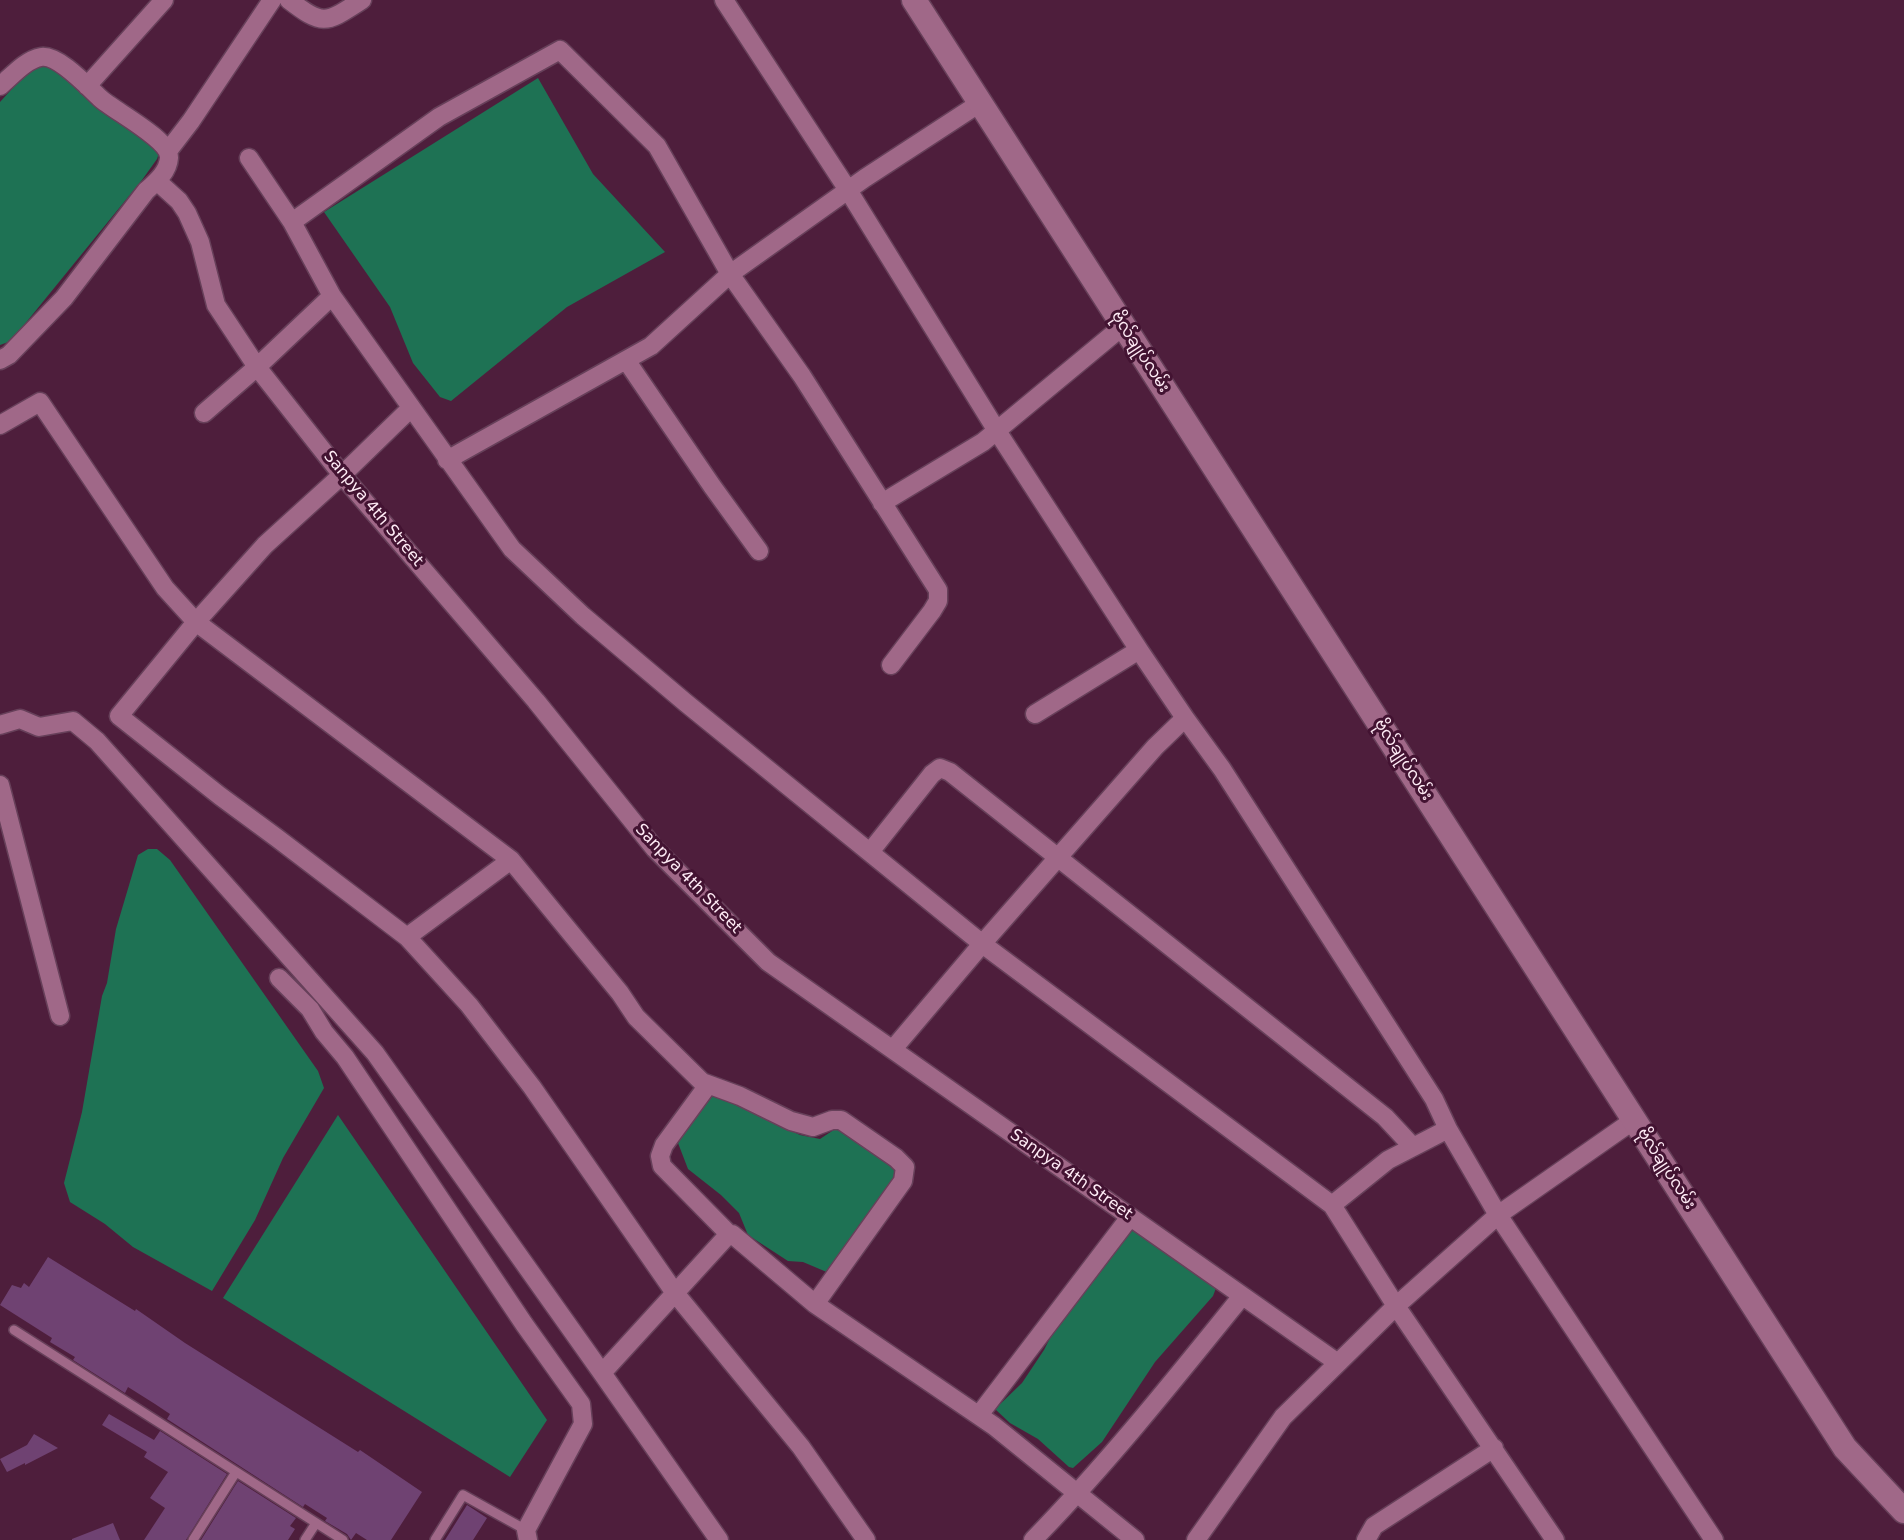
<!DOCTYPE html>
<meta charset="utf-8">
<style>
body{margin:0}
canvas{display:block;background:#4e1e3c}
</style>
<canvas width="1904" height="1540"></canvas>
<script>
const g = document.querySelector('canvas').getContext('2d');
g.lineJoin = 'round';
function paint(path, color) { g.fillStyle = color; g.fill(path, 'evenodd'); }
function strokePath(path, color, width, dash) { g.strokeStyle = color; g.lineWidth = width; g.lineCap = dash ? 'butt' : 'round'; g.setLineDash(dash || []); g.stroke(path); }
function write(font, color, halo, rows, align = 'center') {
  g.font = font + ' "DejaVu Sans","Noto Sans Myanmar",sans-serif'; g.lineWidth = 6; g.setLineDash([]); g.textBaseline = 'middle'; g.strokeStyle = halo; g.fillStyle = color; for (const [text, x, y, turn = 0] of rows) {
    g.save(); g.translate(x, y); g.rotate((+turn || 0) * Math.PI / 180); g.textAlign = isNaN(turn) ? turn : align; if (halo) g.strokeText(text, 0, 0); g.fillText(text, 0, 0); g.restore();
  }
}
paint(new Path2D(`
 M42,64L51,67L152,144L159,153L157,159L142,180L11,341L0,345V102L29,70Z
 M538,78L593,174L665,252L567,307L451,401L440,397L413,363L390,307L324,212Z
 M148,849H157L170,860L318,1071L324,1088L283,1158L255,1220L212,1291L133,1247L105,1224L70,1202L64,1183L82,1112L102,996L107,983L116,929L138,855Z
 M717,1093L732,1095L766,1119L800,1135L820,1139L838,1127L849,1128L898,1171L893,1185L859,1225L852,1240L829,1273L803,1262L788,1261L748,1235L739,1213L721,1195L688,1169L678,1143L682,1126L699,1106Z
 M338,1115L547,1420L510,1477L223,1298Z
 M1130,1229L1144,1236L1216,1288L1213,1296L1155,1362L1102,1442L1073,1468L1069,1467L1038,1439L1010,1423L995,1409L1022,1383L1044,1350L1062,1314Z`), '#1e7254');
paint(new Path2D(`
 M48,1257L135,1311L136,1309L185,1343L358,1452L360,1450L422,1492L391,1540H367L356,1533L351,1540L347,1534L325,1521L327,1518L305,1504L303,1507L167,1419L170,1414L155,1404L128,1387L125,1393L73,1360L75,1357L50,1342L52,1338L0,1305L12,1285L21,1288L24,1283L29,1287Z
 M109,1414L154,1440L160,1431L227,1474L186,1540H144L165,1508L150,1498L168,1472L144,1457L147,1452L102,1425Z
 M34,1434L58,1448L25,1465V1463L7,1472L0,1459L27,1445Z
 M238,1481L296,1518L290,1526L295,1529L288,1540H201Z
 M467,1505L487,1518L473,1540H445Z
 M113,1523L120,1540H72V1539Z`), '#6f4272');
const service = new Path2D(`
 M14,1330L343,1540
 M193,1540L236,1472
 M305,1540L316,1523
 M435,1540L463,1495L526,1530`);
const minor = new Path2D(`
 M289,0C324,27 326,23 362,0
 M724,0L848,190L997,431L1139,650
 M0,86C12,76 25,60 41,57C58,54 88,87 100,98C114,111 170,139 169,158C168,172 156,182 146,191L64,298L9,355L0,360
 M87,86L164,0
 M168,151L191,121L272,0
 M249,158L292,222L332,296L512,549L583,616L686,703L985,946L1332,1205L1396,1306L1555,1540
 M157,181L179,201L187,213L200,242L216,305L257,367L342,475L536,701L655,849L768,962L1338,1363
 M292,222L439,117L560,50L657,146L730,274L651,346L447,460
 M626,360L712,486L759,551
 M411,408L342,475L265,545L196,622L511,860L620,993L636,1017L702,1082L740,1096L791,1121L813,1127L832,1120H841L896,1158L905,1167L903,1181L815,1304
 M204,413L257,367L332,296
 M0,425L40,402L165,588L196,622L119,716L220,796L277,838L407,937L469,1005L532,1087L675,1293L801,1447L866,1540
 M882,503L983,442L1123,326
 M891,665L932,611L938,601V590L802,376L730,274L865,178L980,103
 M1035,714L1139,650L1185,718L1222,769L1434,1099L1448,1129L1498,1215L1714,1540
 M0,725L20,719L39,727L73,721L97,741L375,1053L602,1373L719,1540
 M0,785L60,1016
 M870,852L932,774L940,768L950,772L1385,1117L1413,1147
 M407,937L511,860
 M279,978L310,1009L324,1032L345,1057L524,1324L581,1404L583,1424L526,1530L528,1540
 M893,1049L982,944L1155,747L1185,718
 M708,1085L664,1145L660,1156L662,1166L729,1234
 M1332,1205L1388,1160L1448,1129
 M602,1373L729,1234H732L815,1304L994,1426L1135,1540
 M979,1415L1130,1217
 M1033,1540C1108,1463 1175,1379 1242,1296
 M1196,1540L1283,1417L1396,1306L1498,1215L1634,1120
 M1366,1540L1374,1526L1494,1448`);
const tertiary = new Path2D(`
 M914,0L1845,1448L1904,1511`);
strokePath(service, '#67405a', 12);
strokePath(minor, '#67405a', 21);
strokePath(tertiary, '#67405a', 27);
strokePath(service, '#a06888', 9);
strokePath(minor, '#a06888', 18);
strokePath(tertiary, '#a06888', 24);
write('16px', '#feebf5', '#431332', [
 ["ဗိုလ်ချုပ်လမ်း",1140,352,57],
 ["Sanpya 4th Street",373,509,50],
 ["ဗိုလ်ချုပ်လမ်း",1403,760,57],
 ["Sanpya 4th Street",688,879,46],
 ["ဗိုလ်ချုပ်လမ်း",1666,1169,57],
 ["Sanpya 4th Street",1071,1175,35]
]);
</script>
